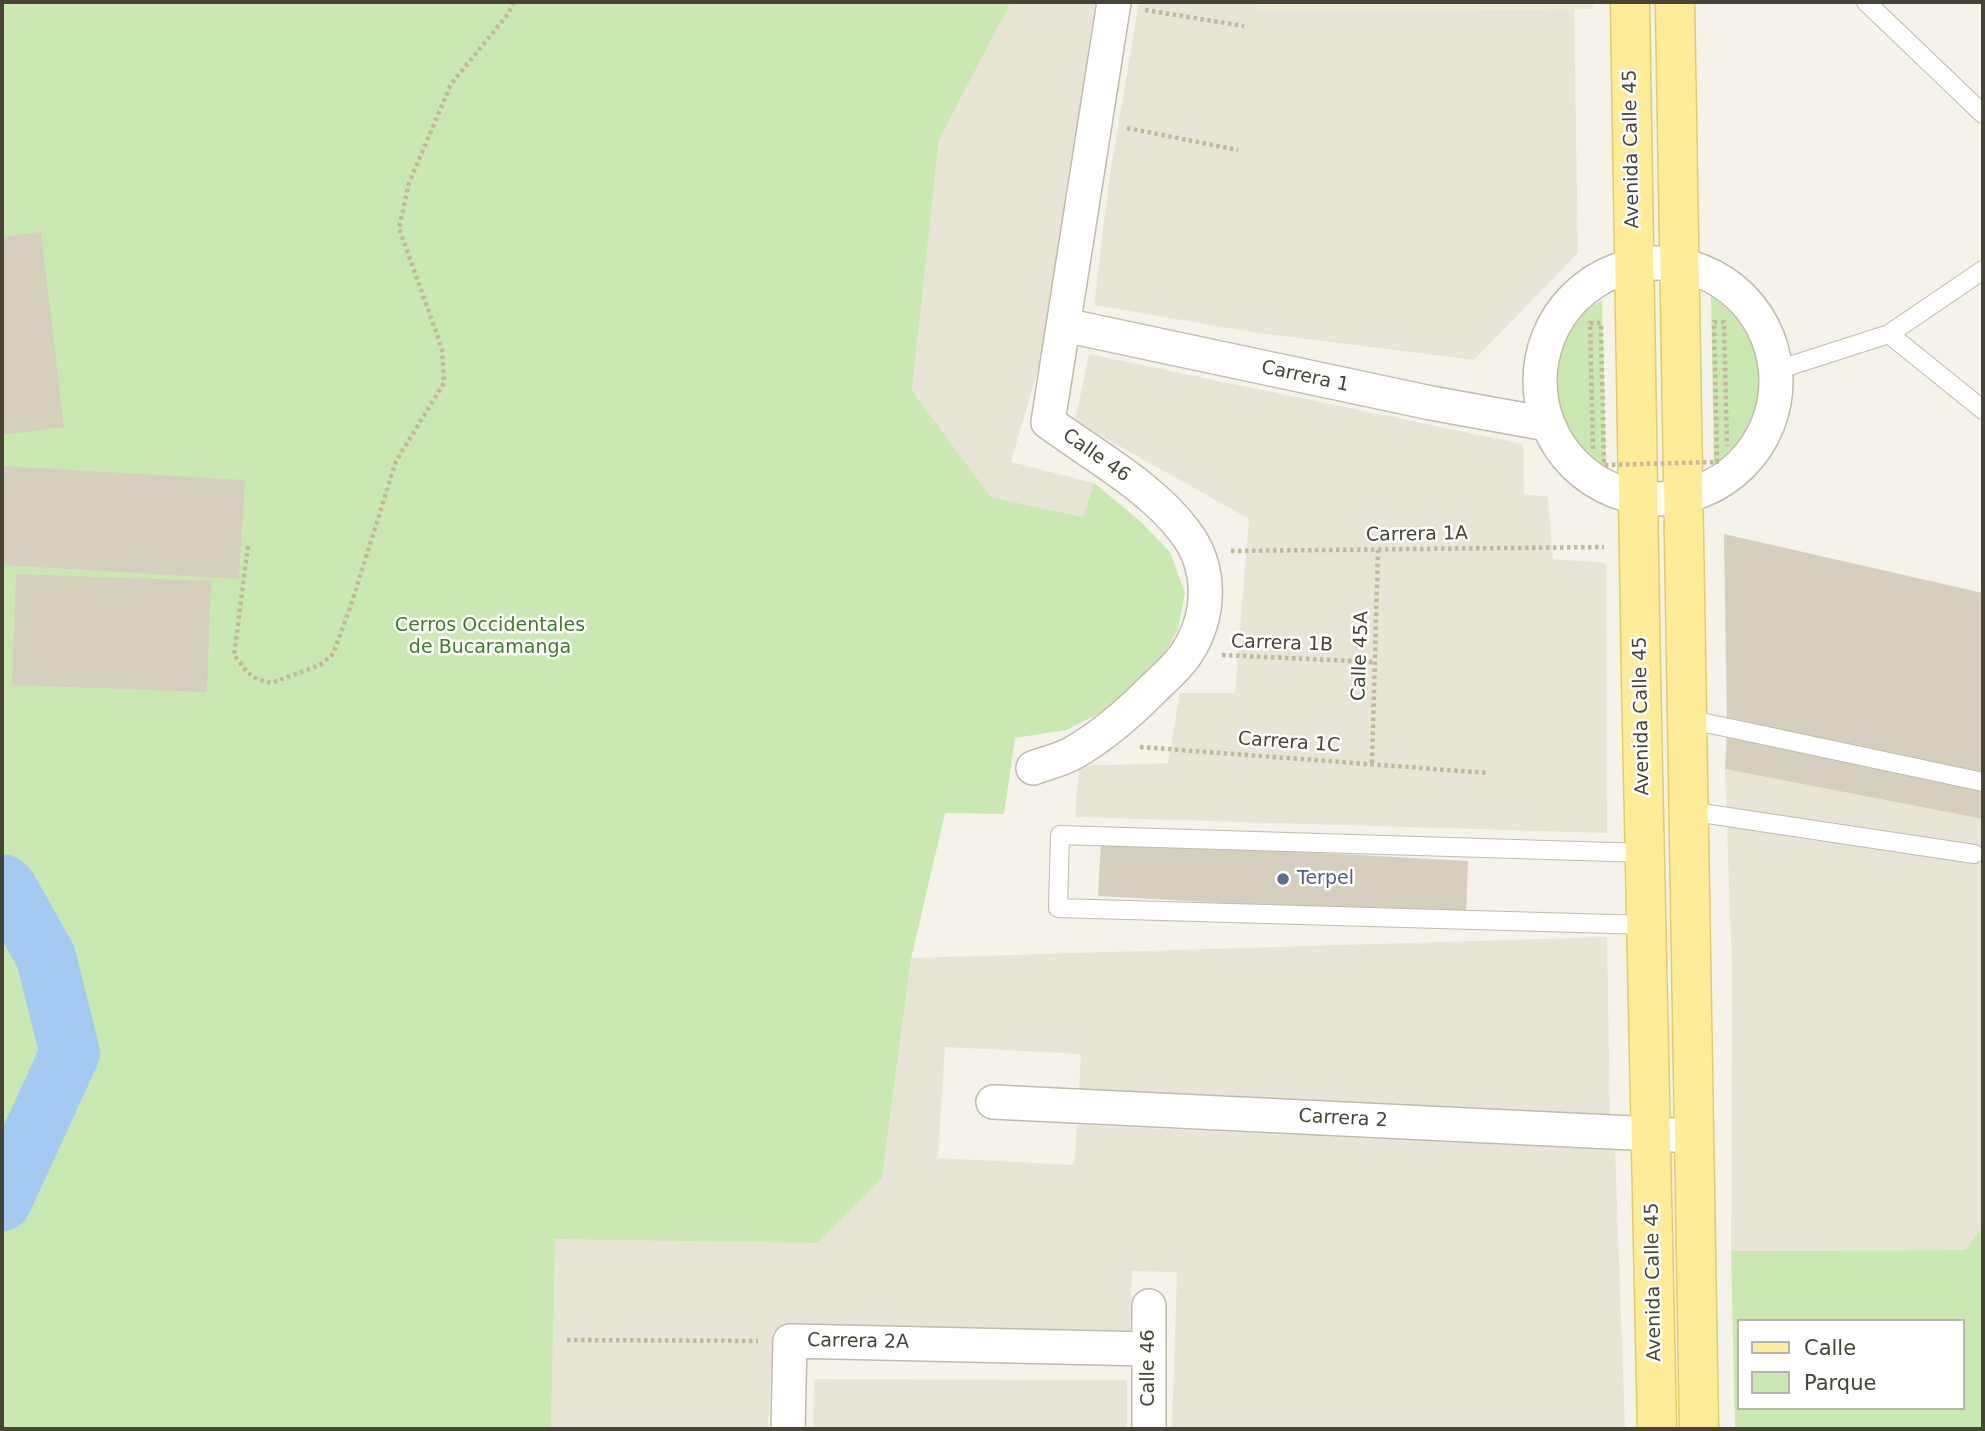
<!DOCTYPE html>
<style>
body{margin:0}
#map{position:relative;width:1985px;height:1431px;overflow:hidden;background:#f5f2e9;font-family:"DejaVu Sans",sans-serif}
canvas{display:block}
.frame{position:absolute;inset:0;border:4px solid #484337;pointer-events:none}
.legend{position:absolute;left:1737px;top:1319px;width:228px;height:91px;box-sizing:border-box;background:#fff;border:2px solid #b6b4af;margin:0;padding:9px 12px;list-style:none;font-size:21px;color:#484337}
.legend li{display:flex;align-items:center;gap:14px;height:35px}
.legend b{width:35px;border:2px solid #b6b4af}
</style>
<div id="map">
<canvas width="1985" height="1431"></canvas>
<div class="frame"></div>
<ul class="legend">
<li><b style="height:9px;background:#ffec98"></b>Calle</li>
<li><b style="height:19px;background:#cae9b2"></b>Parque</li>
</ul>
</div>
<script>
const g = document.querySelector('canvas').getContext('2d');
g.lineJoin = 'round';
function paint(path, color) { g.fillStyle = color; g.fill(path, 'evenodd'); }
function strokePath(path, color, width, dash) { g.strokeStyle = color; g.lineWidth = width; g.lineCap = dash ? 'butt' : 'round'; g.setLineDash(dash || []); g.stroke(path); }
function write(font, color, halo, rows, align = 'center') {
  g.font = font + ' "DejaVu Sans",sans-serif'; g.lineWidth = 5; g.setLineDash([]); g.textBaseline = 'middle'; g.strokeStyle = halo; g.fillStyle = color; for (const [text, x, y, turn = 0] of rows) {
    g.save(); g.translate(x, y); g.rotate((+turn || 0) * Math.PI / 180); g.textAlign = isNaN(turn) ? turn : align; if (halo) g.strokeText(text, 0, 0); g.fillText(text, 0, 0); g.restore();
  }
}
paint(new Path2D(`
 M1011,2H1095L1046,342L1011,462L1094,483L1083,517L991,497L912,391L939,140Z
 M1139,2H1256V12L1574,9L1578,253L1474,360L1258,333L1094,305L1109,181Z
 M1089,354L1523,444L1524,494L1548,497L1553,559L1606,563L1607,833L1075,817L1079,766L1168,763L1180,693H1235L1249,519L1075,421Z
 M1725,769L1983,819V1226L1965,1250L1731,1251L1732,970Z
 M1607,937L1610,1115L1079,1089L1081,1054L945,1047L938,1158L1074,1165L1077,1125L1615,1150L1625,1429H1172L1177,1272L1132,1271L1130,1334L773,1331L768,1429H551L554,1238L817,1242L882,1178L911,958Z
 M814,1379L1127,1380V1429H813Z`), '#e8e5d7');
paint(new Path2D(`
 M1256,2H1593V9L1256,12Z`), '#eee9d3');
paint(new Path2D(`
 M2,2H1011L939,140L912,391L991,497L1083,517L1094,483L1139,520L1170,552L1185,593L1178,629L1158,666L1108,709L1066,730L1015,738L1004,814L945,813L911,959L882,1178L817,1243L555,1239L551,1429H2Z
 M1711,295L1738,318L1756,348L1766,377L1763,408L1750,440L1735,456L1714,469Z
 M1602,300L1606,474L1593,465L1570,440L1557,408L1554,370L1570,328L1583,311Z
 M1983,1226V1429H1735L1731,1251L1965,1250ZM1738,1321H1962V1408H1738Z`), '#cae9b2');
strokePath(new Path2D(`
 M2,884L7,888L46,957L70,1053L2,1201`), '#a5caf1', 60);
paint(new Path2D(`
 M41,232L64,427L2,435V237Z
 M2,466L245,480L239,579L2,565Z
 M1724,534L1983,593V819L1725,769L1727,729Z
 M16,574L211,581L207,692L12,685Z
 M1101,841L1468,861L1466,916L1098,896Z`), '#d6cfbe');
const lane = new Path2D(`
 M1866,2L1983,114
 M1889,334L1983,270
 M1777,370L1889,334L1983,410
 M1687,719L1983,782
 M1688,811L1974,854
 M1645,853L1060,835L1058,908L1647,925`);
const street = new Path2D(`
 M1540 381a118 118 0 1 1 236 0a118 118 0 1 1-236 0Z
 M1064,325L1431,403L1547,424
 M1033,768C1046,763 1061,760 1073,753C1103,736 1128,714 1152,690C1164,678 1179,666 1188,651C1211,614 1212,567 1185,532C1153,488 1093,455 1048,422L1114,2
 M993,1102L1694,1136
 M788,1429L790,1341L1149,1349
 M1149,1429V1306`);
const primary = new Path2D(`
 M1630,2L1641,677L1657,1429
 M1675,2L1699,1429`);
strokePath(lane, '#c0bbab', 20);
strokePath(street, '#c0bbab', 36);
strokePath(primary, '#e5cc66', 41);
strokePath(new Path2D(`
 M1145,10L1244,26
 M1127,128L1238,150
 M248,546L234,655L247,672L257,679L271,683L320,665L333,654L351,605L396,461L444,383L442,349L399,228L409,183L451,84L508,14L514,2
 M1231,551L1604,547
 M1222,655L1375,662
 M1140,747L1488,773
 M1372,763L1378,550
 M567,1340L758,1341`), '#c2b99c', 4.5, [3.5, 3.5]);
strokePath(lane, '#fff', 18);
strokePath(street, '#fff', 33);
strokePath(primary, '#ffec98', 38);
strokePath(new Path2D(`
 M1593,449L1590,323H1601L1604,465L1717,462L1714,322H1724L1727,446`), '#c2b99c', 4.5, [3.5, 3.5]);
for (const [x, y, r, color] of [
 [1283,879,7,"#5c6f8a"]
]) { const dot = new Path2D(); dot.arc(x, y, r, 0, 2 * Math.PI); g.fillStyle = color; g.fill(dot); strokePath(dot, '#fff', 2.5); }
write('19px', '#484337', '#fff', [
 ["Avenida Calle 45",1632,149,-91],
 ["Carrera 1",1305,377,12],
 ["Calle 46",1096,456,35],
 ["Carrera 1A",1417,535,-1],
 ["Carrera 1B",1282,644,2],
 ["Calle 45A",1361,656,-88],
 ["Avenida Calle 45",1642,716,-91],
 ["Carrera 1C",1289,743,4],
 ["Carrera 2",1343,1119,3],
 ["Avenida Calle 45",1654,1282,-91],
 ["Carrera 2A",858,1342,1],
 ["Calle 46",1149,1368,-90]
]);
write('19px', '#407b29', '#fff', [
 ["Cerros Occidentales",490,626],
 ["de Bucaramanga",490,648]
]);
write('19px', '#4e5e75', '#fff', [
 ["Terpel",1297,879]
], 'left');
</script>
